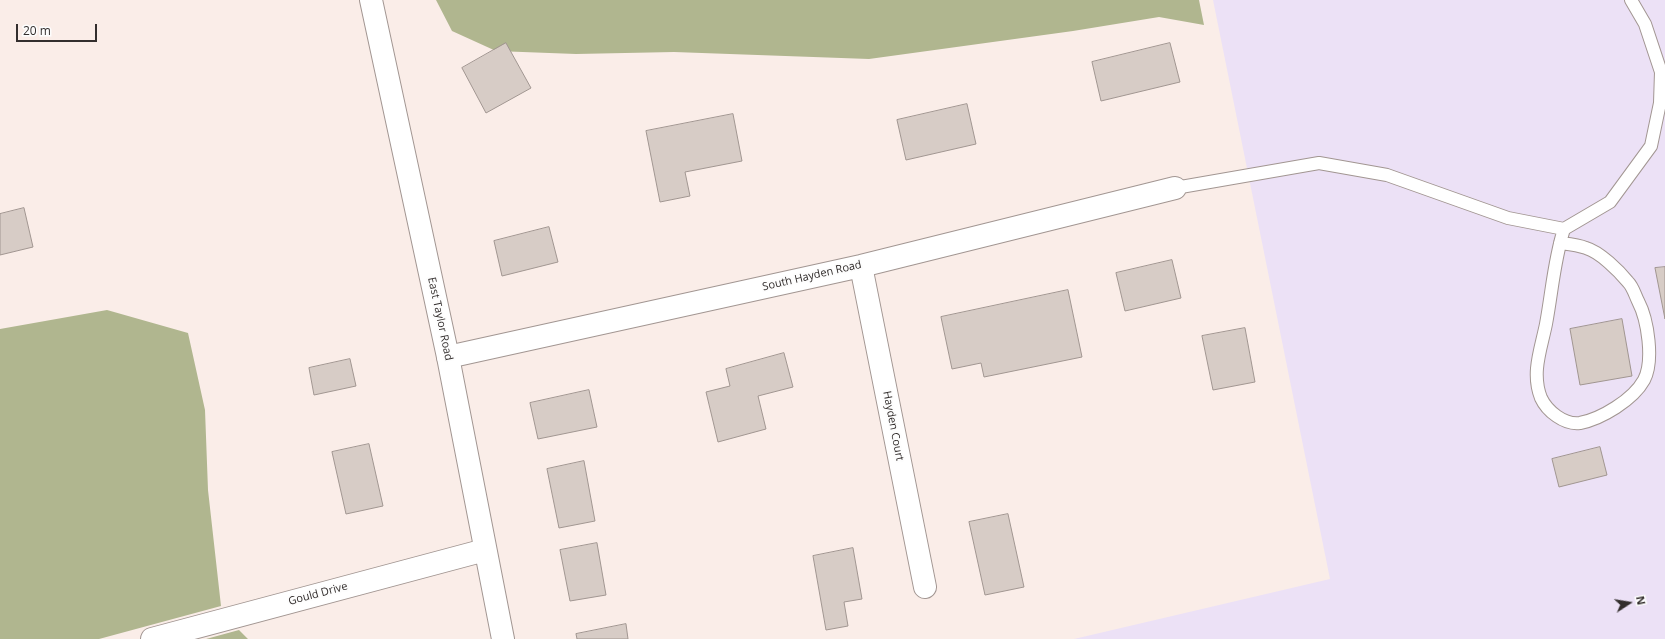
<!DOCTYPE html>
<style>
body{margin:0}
#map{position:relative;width:1665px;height:639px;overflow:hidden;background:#faede8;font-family:"Open Sans",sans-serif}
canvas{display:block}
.north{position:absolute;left:1609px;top:583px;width:40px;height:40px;-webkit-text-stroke:3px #fdfdfd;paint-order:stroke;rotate:78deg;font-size:11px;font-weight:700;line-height:16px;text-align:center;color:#332e2d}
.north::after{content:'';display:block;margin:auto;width:14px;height:18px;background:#332e2d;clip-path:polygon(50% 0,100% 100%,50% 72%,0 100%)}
.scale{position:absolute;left:16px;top:24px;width:81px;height:18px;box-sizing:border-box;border:2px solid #332e2d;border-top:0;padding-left:5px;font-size:12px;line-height:14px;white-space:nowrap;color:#332e2d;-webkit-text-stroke:3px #fdfdfd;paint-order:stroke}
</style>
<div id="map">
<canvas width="1665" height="639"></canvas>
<div class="north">N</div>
<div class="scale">20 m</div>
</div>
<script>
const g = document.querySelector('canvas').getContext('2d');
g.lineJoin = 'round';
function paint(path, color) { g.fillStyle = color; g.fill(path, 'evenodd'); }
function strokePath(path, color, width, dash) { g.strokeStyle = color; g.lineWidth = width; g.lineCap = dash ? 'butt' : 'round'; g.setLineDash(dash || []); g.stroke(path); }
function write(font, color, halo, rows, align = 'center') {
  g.font = font + ' "Open Sans",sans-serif'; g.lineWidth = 4; g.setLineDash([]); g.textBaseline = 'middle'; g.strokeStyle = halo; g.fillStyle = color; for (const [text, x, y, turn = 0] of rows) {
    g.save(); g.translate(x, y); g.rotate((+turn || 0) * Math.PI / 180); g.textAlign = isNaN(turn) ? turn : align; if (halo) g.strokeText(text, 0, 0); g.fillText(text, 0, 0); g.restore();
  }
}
paint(new Path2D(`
 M1213,0H1665V639H1074L1330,579Z`), '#ece1f6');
paint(new Path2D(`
 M436,0H1199L1204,25L1159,17L1073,31L869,59L674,52L576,54L496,51L452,31Z
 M107,310L188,333L205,410L208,490L221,606L99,639H0V329Z
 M239,630L248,639H206Z`), '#b0b68f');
const building = new Path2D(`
 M506,43L531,88L486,113L462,68Z
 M1170,43L1180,82L1101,101L1092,62Z
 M967,104L976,144L906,160L897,120Z
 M733,114L742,161L685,172L690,196L660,202L646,131Z
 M24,208L33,247L0,255V214Z
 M549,227L558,262L502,276L494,241Z
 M1172,260L1181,298L1125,311L1116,273Z
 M1665,267V319L1655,268Z
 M1068,290L1082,357L984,377L981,363L952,369L941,317Z
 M1622,319L1632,376L1580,385L1570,329Z
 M1245,328L1255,382L1213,390L1202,336Z
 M784,353L793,387L758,396L766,429L718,442L706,392L730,386L726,369Z
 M350,359L356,386L314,395L309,368Z
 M589,390L597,427L538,439L530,403Z
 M369,444L383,506L346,514L332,452Z
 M1600,447L1607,475L1559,487L1552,459Z
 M584,461L595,521L559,528L547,469Z
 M1008,514L1024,587L985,595L969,522Z
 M597,543L606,595L570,601L560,550Z
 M853,548L862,599L844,602L848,626L826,630L813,556Z
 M626,624L628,639H577L576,634Z`);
paint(building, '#d7ccc6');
strokePath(building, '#a19691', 1);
const lane = new Path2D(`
 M1175,188L1319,163L1387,175L1508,218L1564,229L1610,202L1651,146L1660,103L1661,72L1645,24L1631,0
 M1560,243C1568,244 1578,245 1586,248C1600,252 1619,271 1628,282C1633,287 1635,295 1638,301C1648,320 1654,361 1644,380C1633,400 1601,419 1580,423C1564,425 1547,411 1541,398C1531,373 1541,349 1546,324C1552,292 1554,260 1564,229`);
const street = new Path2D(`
 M861,266L925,587
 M448,357L861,266L1175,188
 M152,639L485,550`);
const secondary = new Path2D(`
 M371,0L448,357L503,639`);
strokePath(lane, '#a29692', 14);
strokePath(street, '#a29692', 24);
strokePath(secondary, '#a29692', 24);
strokePath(lane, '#fff', 12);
strokePath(street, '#fff', 22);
strokePath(secondary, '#fff', 22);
write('11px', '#332e2d', '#fdfdfd', [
 ["South Hayden Road",812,276,-13],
 ["East Taylor Road",440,319,78],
 ["Hayden Court",893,426,79],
 ["Gould Drive",318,594,-15]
]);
</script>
